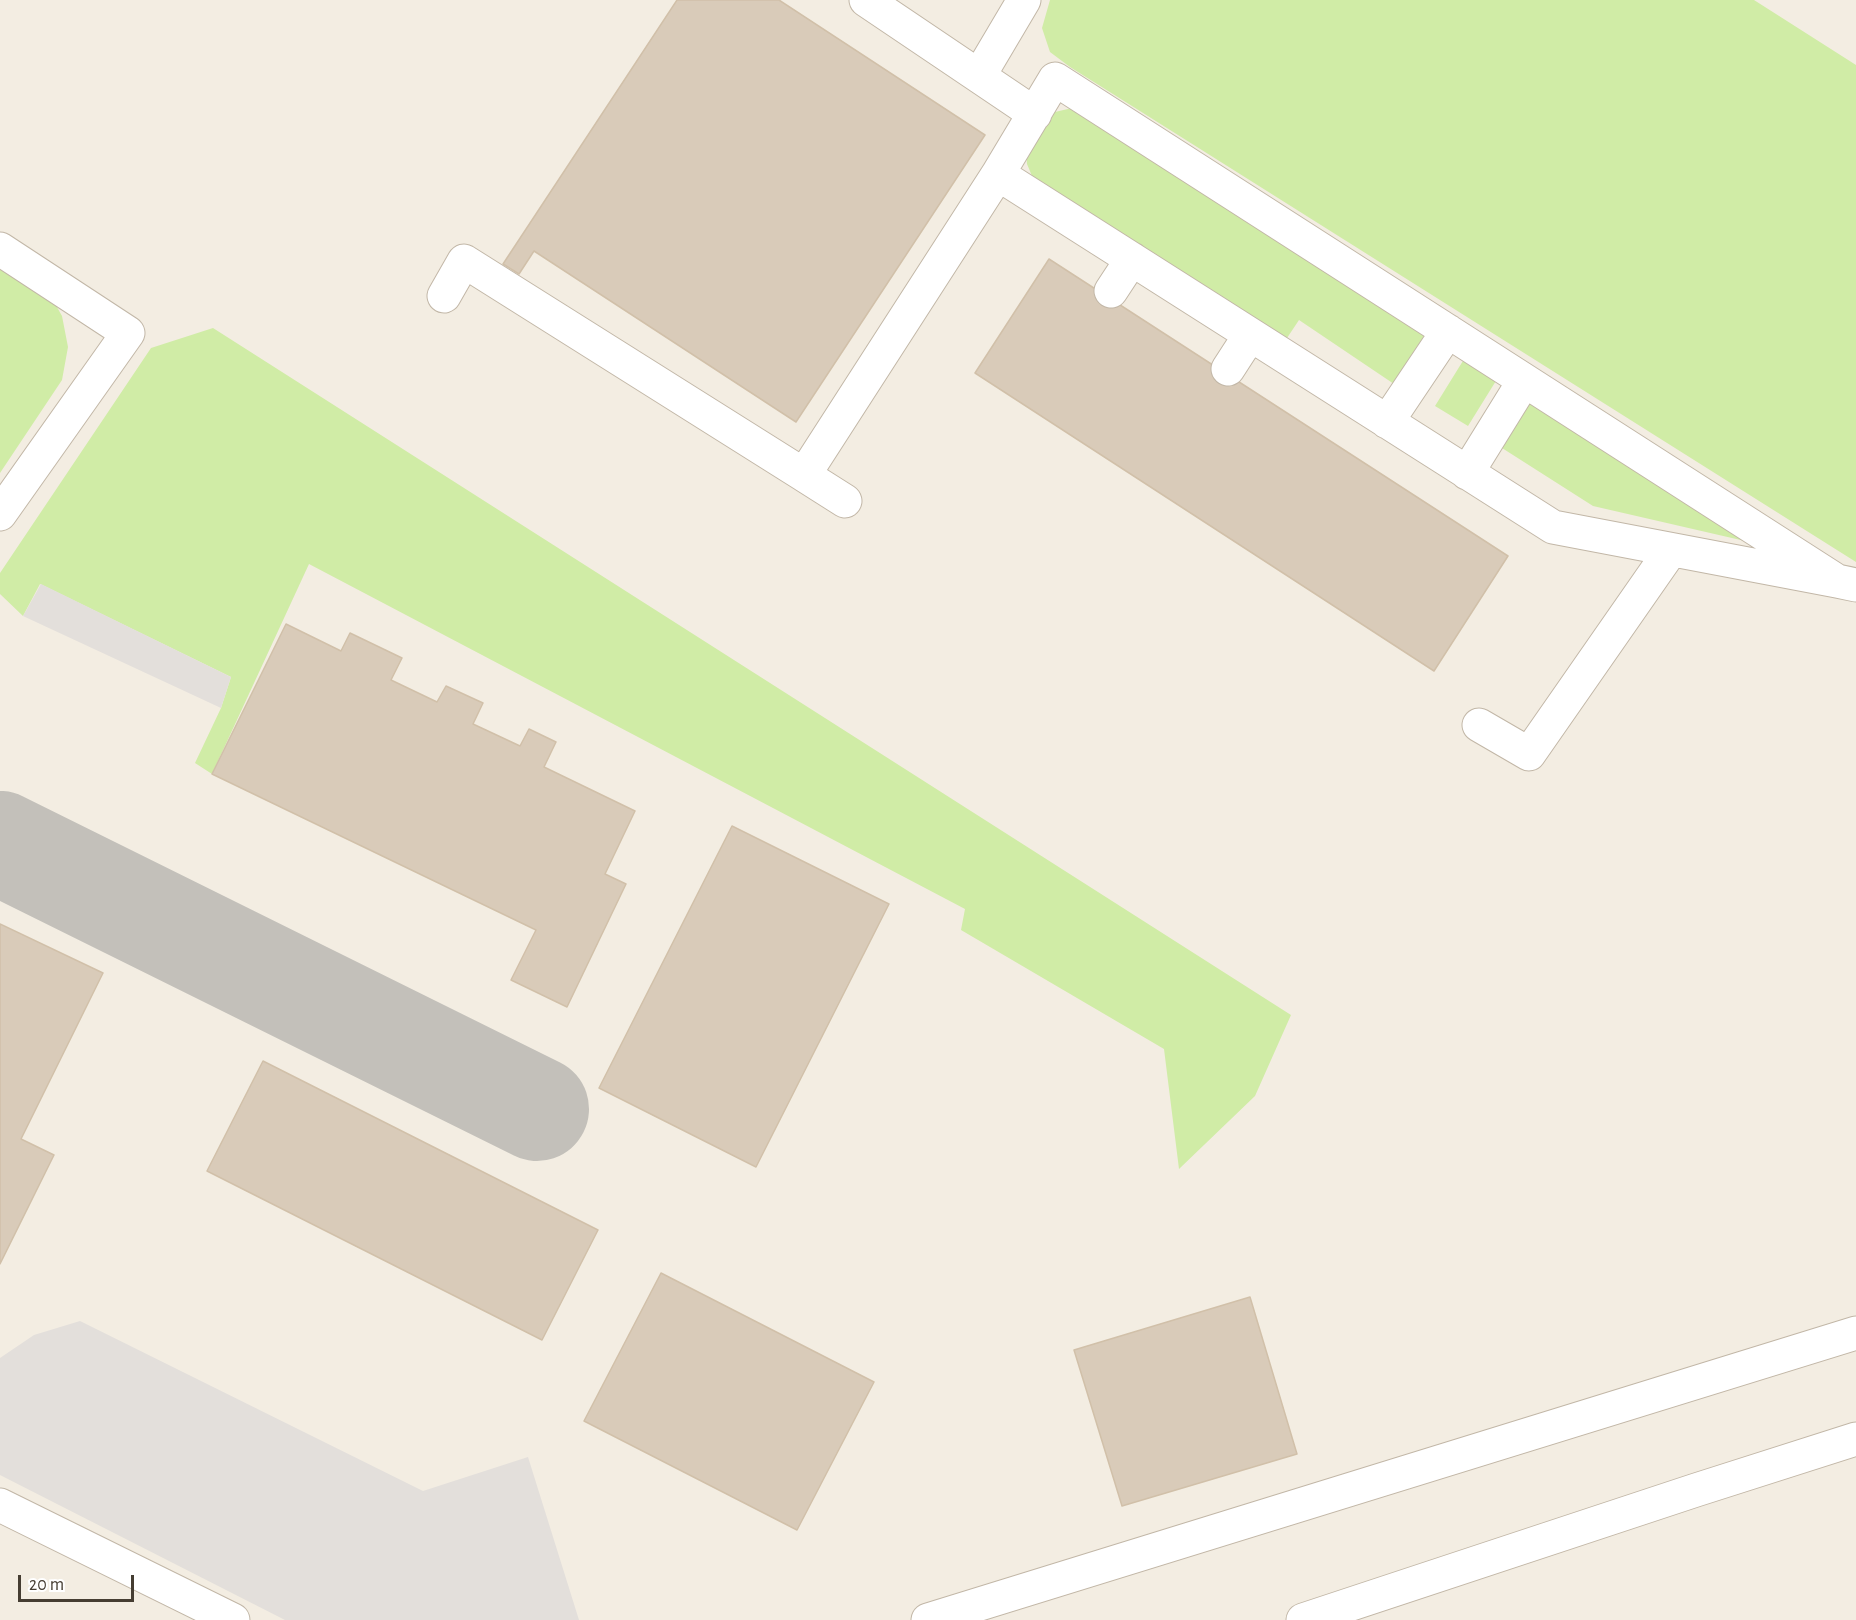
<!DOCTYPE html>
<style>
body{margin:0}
#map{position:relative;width:1856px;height:1620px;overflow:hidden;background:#f3ede2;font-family:"Alegreya Sans",sans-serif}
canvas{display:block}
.scale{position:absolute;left:18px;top:1575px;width:116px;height:27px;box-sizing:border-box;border:3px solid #453d32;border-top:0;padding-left:8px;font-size:18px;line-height:21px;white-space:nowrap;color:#453d32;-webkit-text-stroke:4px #fff;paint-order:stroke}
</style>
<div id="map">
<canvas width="1856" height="1620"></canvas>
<div class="scale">20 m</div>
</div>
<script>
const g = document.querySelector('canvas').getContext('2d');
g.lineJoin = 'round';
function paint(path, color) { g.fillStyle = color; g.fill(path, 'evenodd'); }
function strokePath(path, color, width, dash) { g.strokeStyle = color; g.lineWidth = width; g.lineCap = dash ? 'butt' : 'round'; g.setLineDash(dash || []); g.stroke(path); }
paint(new Path2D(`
 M1050,0H1754L1856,65V562L1070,67L1050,52L1042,28Z
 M1072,108L1427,331L1394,384L1299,320L1287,338L1042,186L1032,176L1027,164L1026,152L1045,120L1055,112Z
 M0,265L53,300L62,316L68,347L62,380L0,473Z
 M213,328L1291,1015L1255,1096L1179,1169L1164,1049L961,930L965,909L309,564L212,774L195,763L221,708L231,677L40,584L23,616L0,594V573L151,348Z
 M1466,356L1499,376L1468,426L1435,406Z
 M1529,402L1758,544L1593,506L1502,448Z`), '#d0eca6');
paint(new Path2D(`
 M41,584L231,677L221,708L23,616Z
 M80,1321L423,1491L528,1457L579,1620H285L0,1475V1358L34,1335Z`), '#e3dfdb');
strokePath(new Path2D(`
 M0,843L537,1109`), '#c3c0ba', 104);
const building = new Path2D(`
 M677,0H779L985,135L796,422L534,251L519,274L503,264Z
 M1049,259L1508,556L1434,671L975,373Z
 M286,624L341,651L350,633L402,658L391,680L437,702L446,686L483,703L473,724L520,746L529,729L556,742L544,767L635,811L605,874L626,884L567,1007L511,980L536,930L212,774Z
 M732,826L889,904L756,1167L599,1088Z
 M0,924L103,973L21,1139L54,1155L0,1264Z
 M263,1061L598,1230L542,1340L207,1171Z
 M661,1273L874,1382L797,1530L584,1421Z
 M1250,1297L1297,1454L1122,1506L1074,1350Z`);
paint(building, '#d9cbb9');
strokePath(building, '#d1c0a9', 1.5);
const minor = new Path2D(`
 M866,0L1035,114
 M979,76L1024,0
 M0,249L128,333L0,514
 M1111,291L1132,259
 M444,296L464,261L804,475L998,174
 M1228,369L1250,335
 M1387,422L1448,331
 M1467,473L1524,381
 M804,475L845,501
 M1837,581L1055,79L998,174L1553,527L1837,581L1856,585
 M1479,725L1529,754L1671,550
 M0,1505L233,1620
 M928,1620L1856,1333
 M1303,1620L1696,1490L1856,1439`);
strokePath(minor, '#c2b7a7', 35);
strokePath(minor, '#fff', 33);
</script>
